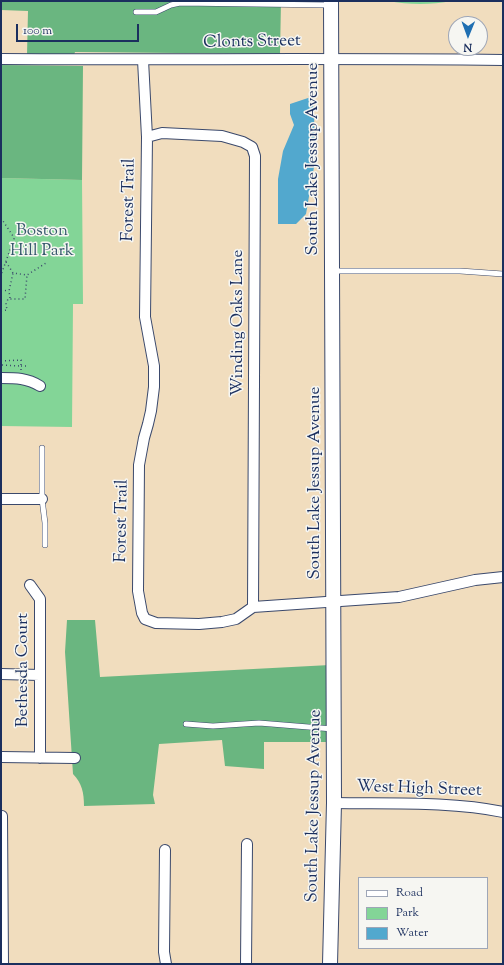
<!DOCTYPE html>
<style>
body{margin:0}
#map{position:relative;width:504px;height:965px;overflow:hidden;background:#f1ddbe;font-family:"Sorts Mill Goudy",serif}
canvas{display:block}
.frame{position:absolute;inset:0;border:2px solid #1b2f5e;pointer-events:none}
.legend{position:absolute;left:358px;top:877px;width:130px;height:72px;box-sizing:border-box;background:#f6f6f2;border:1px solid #9ea6b7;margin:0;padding:5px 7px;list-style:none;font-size:12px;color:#1b2f5e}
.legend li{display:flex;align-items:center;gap:8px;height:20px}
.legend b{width:20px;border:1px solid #9ea6b7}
.north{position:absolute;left:448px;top:16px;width:40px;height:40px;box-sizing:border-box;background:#f6f6f2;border:1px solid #9ea6b7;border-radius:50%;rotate:181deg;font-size:11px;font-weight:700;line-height:16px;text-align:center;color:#1b2f5e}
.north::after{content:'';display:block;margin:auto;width:14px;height:18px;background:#1f6fb2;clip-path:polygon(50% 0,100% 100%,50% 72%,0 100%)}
.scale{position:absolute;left:16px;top:24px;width:123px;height:18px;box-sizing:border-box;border:2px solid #1b2f5e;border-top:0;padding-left:5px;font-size:12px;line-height:14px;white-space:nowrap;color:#1b2f5e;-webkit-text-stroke:3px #f6f6f2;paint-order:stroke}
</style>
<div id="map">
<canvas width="504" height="965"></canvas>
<div class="frame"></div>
<ul class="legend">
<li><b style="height:5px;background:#fff"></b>Road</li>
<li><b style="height:11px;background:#83d597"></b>Park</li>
<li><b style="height:11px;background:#52a8ce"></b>Water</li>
</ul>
<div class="north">N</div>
<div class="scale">100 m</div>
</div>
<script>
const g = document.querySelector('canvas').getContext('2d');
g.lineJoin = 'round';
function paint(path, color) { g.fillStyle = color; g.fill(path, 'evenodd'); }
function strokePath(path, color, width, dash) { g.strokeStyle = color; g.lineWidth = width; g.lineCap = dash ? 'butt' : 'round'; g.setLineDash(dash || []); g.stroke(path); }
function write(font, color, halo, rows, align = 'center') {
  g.font = font + ' "Sorts Mill Goudy",serif'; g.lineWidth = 3; g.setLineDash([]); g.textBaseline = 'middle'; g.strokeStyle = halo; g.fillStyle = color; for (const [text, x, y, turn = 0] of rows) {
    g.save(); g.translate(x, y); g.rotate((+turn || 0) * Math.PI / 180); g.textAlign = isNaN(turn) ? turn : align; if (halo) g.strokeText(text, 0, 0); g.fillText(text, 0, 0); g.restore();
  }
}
paint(new Path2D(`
 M388,1H452C431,5 409,5 388,1Z
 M1,178L82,180L83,304H73L72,427L1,426Z`), '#83d597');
paint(new Path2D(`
 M1,1H281L280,54L75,52L74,55H27L28,11L1,10Z
 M1,65L83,66L82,180L1,178Z
 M67,620H95L100,677L330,665V742H264V769L225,766L222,740L159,744L153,795L155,804L84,806C84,793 82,783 73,774L65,652Z`), '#6ab680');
paint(new Path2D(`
 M311,97L314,110L315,161L306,214L296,224H278V179L283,151L294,125L290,114V104Z`), '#52a8ce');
const lane = new Path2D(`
 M136,12H156L171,5L180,3L330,5
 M334,271H460L503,274
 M42,448V499L45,523V545
 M186,724L213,726L259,723L333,729`);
const street = new Path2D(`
 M1,59C168,60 336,58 503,60
 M143,60L147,137L145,317L154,366V387L151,411L148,424L144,438L139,465L138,591L142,613L145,619L156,623L199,624L222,622L236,619L253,607L399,597L475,580L503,577
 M147,137L162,133L222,136L243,142L252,147L255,156L253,607
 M1,378C16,378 27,378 40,386
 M1,499H42
 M30,585L40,599V758
 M1,674L40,675
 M1,757L75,758
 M334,803C388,804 451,801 503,812
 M2,816L3,964
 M165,850L164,952L166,964
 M246,964L247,844`);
const secondary = new Path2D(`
 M330,964L334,803L331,1`);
strokePath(lane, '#3b496c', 6);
strokePath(street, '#3b496c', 12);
strokePath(secondary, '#3b496c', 16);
strokePath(new Path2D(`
 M1,218L13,236L14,239L1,275
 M6,262L13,273L27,275L46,263
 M1,290L9,291
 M10,298L9,291L13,273
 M1,311L7,310L6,304L8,299H25L27,275
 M1,361L21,360V366L1,365
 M21,370V366H26`), '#3b496c', 1.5, [1, 3]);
strokePath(lane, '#fff', 5);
strokePath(street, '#fff', 10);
strokePath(secondary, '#fff', 14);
write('17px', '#1b2f5e', '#f6f6f2', [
 ["Clonts Street",252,43,-1],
 ["South Lake Jessup Avenue",314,159,-90],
 ["Forest Trail",130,200,-89],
 ["Winding Oaks Lane",239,323,-90],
 ["South Lake Jessup Avenue",316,483,-90],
 ["Forest Trail",123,521,-89],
 ["Bethesda Court",24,670,-90],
 ["West High Street",419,790,2],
 ["South Lake Jessup Avenue",315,806,-89]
]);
write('17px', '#35586c', '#f6f6f2', [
 ["Boston",42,232],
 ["Hill Park",42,252]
]);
</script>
